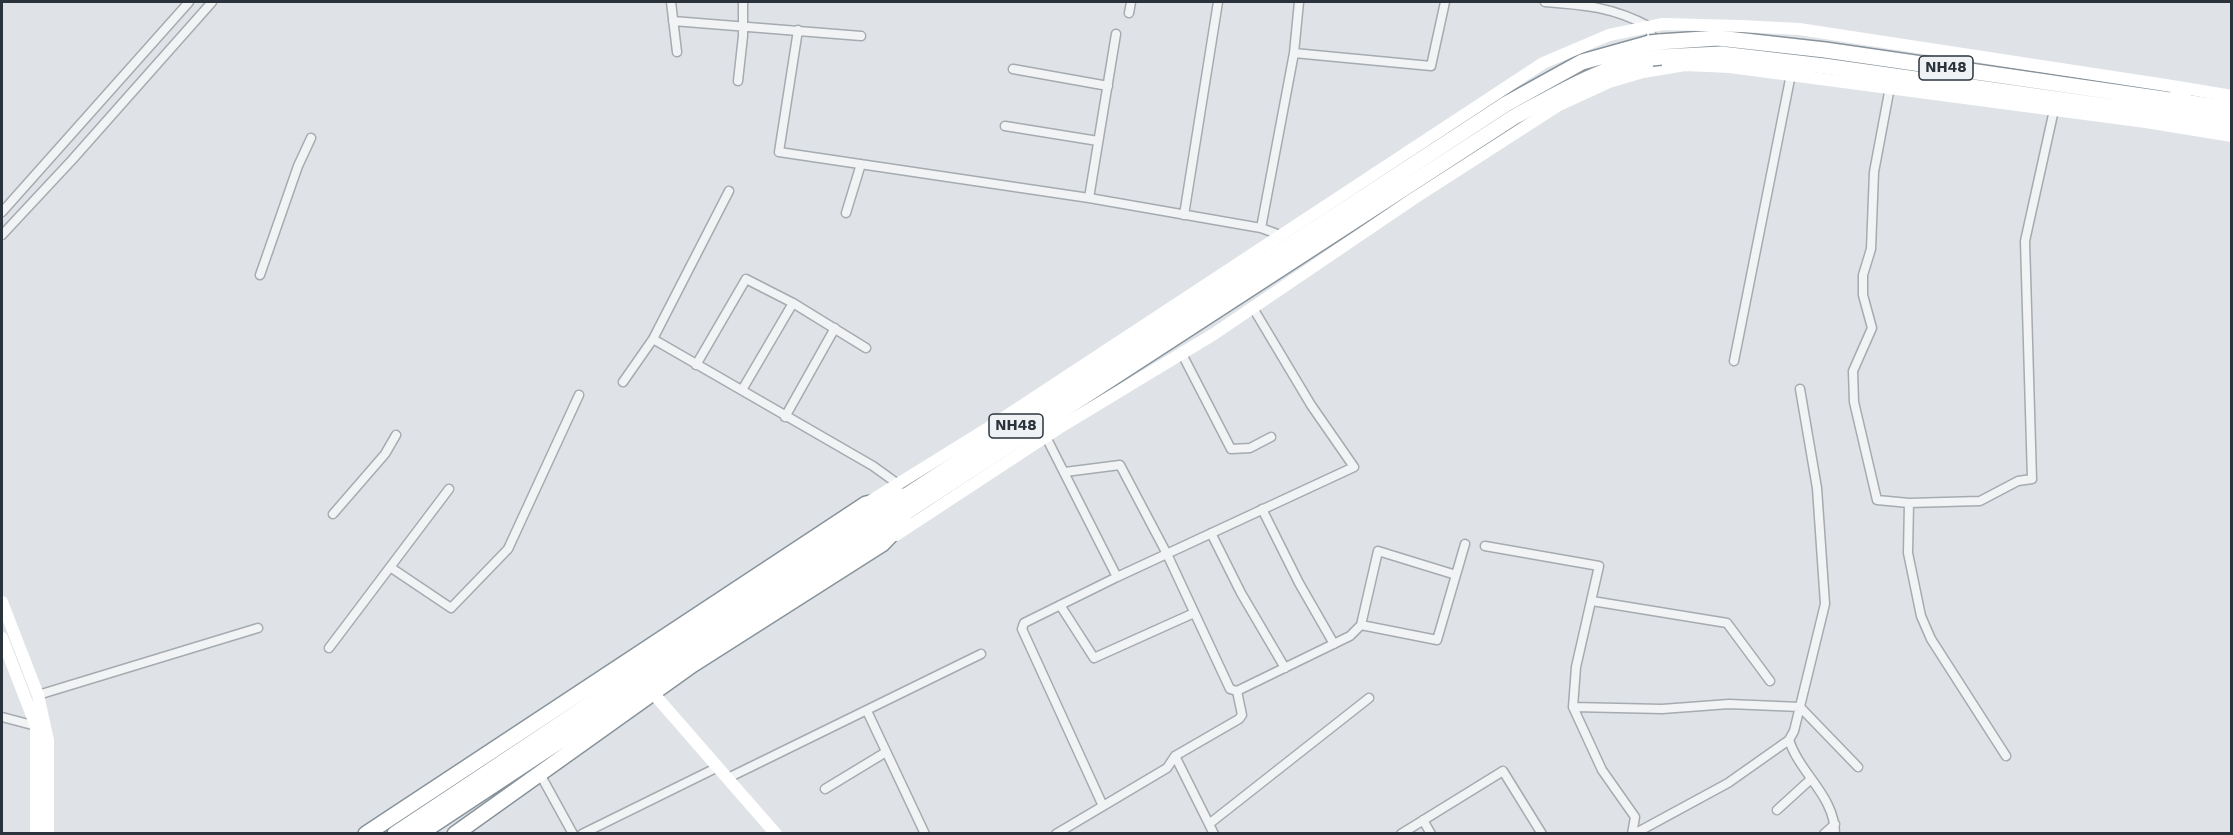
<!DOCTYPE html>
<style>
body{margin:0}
#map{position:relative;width:2233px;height:835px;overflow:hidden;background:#dfe3e7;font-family:"Work Sans",sans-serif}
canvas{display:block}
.frame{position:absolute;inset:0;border:3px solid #2a333c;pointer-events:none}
</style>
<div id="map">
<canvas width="2233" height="835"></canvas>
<div class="frame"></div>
</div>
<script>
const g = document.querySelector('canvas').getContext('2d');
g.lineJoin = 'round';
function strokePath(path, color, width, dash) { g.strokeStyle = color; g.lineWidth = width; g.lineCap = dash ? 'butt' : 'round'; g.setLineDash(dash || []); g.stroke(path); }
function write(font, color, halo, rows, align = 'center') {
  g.font = font + ' "Work Sans",sans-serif'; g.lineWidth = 5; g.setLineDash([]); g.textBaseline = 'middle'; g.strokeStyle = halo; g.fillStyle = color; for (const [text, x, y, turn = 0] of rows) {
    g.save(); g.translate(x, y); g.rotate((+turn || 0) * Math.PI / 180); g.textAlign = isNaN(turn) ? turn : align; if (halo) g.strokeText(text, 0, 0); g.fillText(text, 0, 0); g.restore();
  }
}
const street = new Path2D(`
 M671,2L677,52
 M1299,2L1294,53L1431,66L1445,2
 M1545,2C1586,5 1613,7 1650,27L1653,46
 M1129,13L1131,2
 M673,21L861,36
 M798,30L779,152L1089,198L1261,228L1280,235
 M1013,69L1108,86
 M738,81L743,36V2
 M1890,87L1874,172L1871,249L1863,275V295L1872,328L1853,371L1854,402L1877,500L1909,503L1980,501L2018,481L2032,479L2025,241L2054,110
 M1005,126L1098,141
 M1089,198L1116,34
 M2,212L189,2
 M846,213L861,164
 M1184,215L1218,2
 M1261,228L1294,53
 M2,235L72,160L212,2
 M260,275L298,166L311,138
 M653,339L873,466L898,484
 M1182,354L1231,449L1250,448L1271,437
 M1734,361L1791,74
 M696,365L746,279L793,303L866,348
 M623,382L653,339L729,191
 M742,390L793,303
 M785,417L835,328
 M1046,437L1117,577
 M1065,472L1120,465L1167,554L1230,689L1237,691L1350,636L1361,625L1437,640L1465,544
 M1909,503L1908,553L1921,616L1931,639L2006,756
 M1262,509L1299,583L1334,644
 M333,514L385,454L396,435
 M1211,533L1241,593L1285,668
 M1485,546L1599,566L1576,667L1573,707L1602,770L1635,817L1632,834
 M390,567L451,608L508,549L579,395
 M1592,601L1727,623L1770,681
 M1060,605L1094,658L1194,613
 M1361,625L1378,551L1456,575
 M329,648L449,489
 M38,695L258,628
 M1573,707L1662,709L1729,704L1800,707L1858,767
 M867,711L925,834
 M2,717L36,726
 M1789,740C1800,774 1835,796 1835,834
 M1175,756L1239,719L1242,715L1237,691
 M540,774L573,834
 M728,778L981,654
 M825,789L886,752
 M1103,806L1022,629L1024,623L1117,577L1354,467L1311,405L1253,308
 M1777,810L1811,779
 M1423,820L1431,834
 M1209,824L1369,698
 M582,834L718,767
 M1056,834L1167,768L1175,756L1214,834
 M1401,834L1503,771L1542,834
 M1634,834L1728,783L1789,740L1794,731L1825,604L1817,488L1800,389
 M1824,834L1835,824`);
const highway = new Path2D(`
 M1659,42L1718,38L1825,50L2232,109
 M1661,57L1721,54L1824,66L2232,124
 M366,834L866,504L902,496
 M395,834L745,601L1506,104L1582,62L1650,43
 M419,834L923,501L1514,117C1559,93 1602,66 1652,58
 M455,834L692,665L882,544L904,521`);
strokePath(street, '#a5abb0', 11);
strokePath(highway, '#88939b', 18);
strokePath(street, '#f1f3f5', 8);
strokePath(new Path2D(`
 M2172,86L2232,96
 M872,500L988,428L1543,63L1609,35L1663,24L1741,26L1799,29L2172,86L2190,103
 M896,535L1062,426L1214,334L1413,199L1559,105L1609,82L1643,72L1685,65L1730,67L2146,122L2232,136
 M2,602L38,695L48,740V834
 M2,638L36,726V834
 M653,693L776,834`), '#fff', 12);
strokePath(highway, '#fff', 15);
const highwayBridge = new Path2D(`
 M1650,43L1659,42
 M1652,58L1661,57`);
strokePath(highwayBridge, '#88939b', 18, []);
strokePath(highwayBridge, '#fff', 15);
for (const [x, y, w] of [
 [1946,68,54],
 [1016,426,54]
]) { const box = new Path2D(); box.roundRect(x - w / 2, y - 12, w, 24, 4.5); g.fillStyle = '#eef2f4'; g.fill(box); strokePath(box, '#2a333c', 1.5); }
write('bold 15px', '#2a333c', null, [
 ["NH48",1946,68],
 ["NH48",1016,426]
]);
</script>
